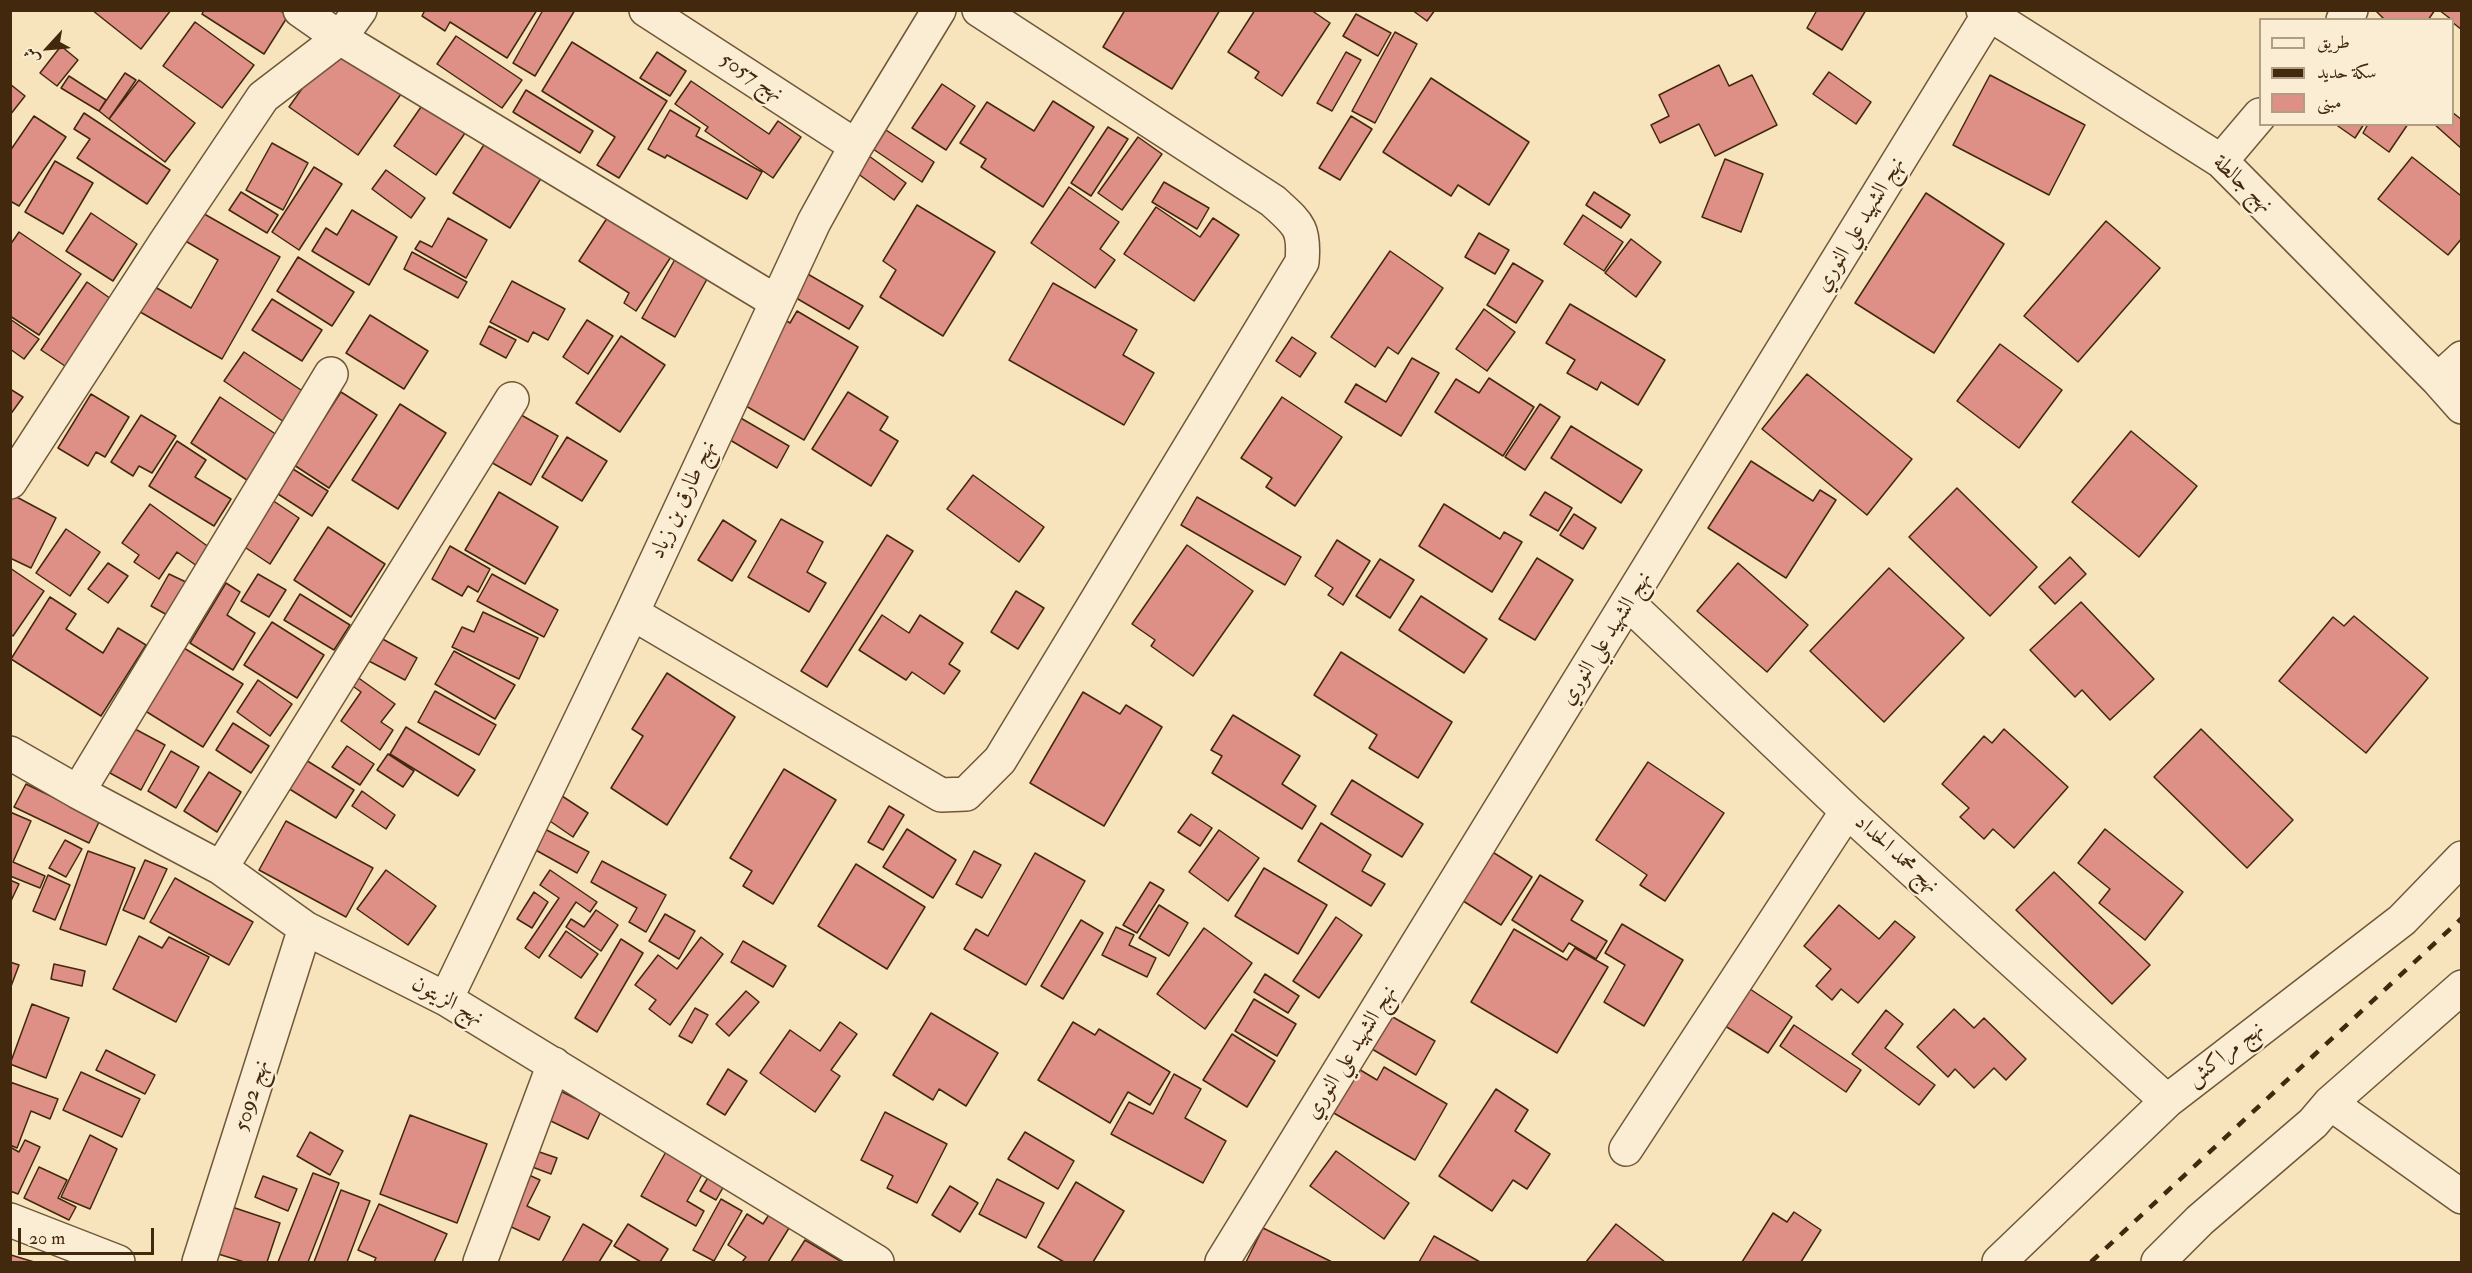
<!DOCTYPE html>
<meta charset="utf-8">
<style>
body{margin:0}
#map{position:relative;width:2472px;height:1273px;overflow:hidden;background:#f7e4bc;font-family:"IM FELL Double Pica",Amiri,serif}
canvas{display:block}
.frame{position:absolute;inset:0;border:12px solid #42280c;pointer-events:none}
.legend{position:absolute;left:2259px;top:18px;width:195px;height:108px;box-sizing:border-box;background:#faedd3;border:2px solid #b09e83;margin:0;padding:8px 10px;list-style:none;font-size:18px;color:#42280c}
.legend li{display:flex;align-items:center;gap:12px;height:30px}
.legend b{width:30px;border:2px solid #b09e83}
.north{position:absolute;left:18px;top:18px;width:60px;height:60px;-webkit-text-stroke:4px #faedd3;paint-order:stroke;rotate:244deg;font-size:16px;font-weight:700;line-height:24px;text-align:center;color:#42280c}
.north::after{content:'';display:block;margin:auto;width:21px;height:27px;background:#42280c;clip-path:polygon(50% 0,100% 100%,50% 72%,0 100%)}
.scale{position:absolute;left:18px;top:1228px;width:136px;height:27px;box-sizing:border-box;border:3px solid #42280c;border-top:0;padding-left:8px;font-size:18px;line-height:21px;white-space:nowrap;color:#42280c;-webkit-text-stroke:4px #faedd3;paint-order:stroke}
</style>
<div id="map">
<canvas width="2472" height="1273"></canvas>
<div class="frame"></div>
<ul class="legend">
<li><b style="height:8px;background:#faedd3"></b>طريق</li>
<li><b style="height:8px;background:#42280c"></b>سكة حديد</li>
<li><b style="height:16px;background:#de9086"></b>مبنى</li>
</ul>
<div class="north">ش</div>
<div class="scale">20 m</div>
</div>
<script>
const ctx = document.querySelector('canvas').getContext('2d');
ctx.lineJoin = 'round';
function fillPath(path, color) { ctx.fillStyle = color; ctx.fill(path, 'evenodd'); }
function strokePath(path, color, width, dash) { ctx.strokeStyle = color; ctx.lineWidth = width; ctx.lineCap = dash ? 'butt' : 'round'; ctx.setLineDash(dash || []); ctx.stroke(path); }
function label(font, color, halo, rows, align = 'center') {
  ctx.font = font + ' "IM FELL Double Pica",Amiri,serif'; ctx.lineWidth = 4.5; ctx.setLineDash([]); ctx.textBaseline = 'middle'; ctx.strokeStyle = halo; ctx.fillStyle = color; for (const [text, x, y, turn = 0] of rows) {
    ctx.save(); ctx.translate(x, y); ctx.rotate((+turn || 0) * Math.PI / 180); ctx.textAlign = isNaN(turn) ? turn : align; if (halo) ctx.strokeText(text, 0, 0); ctx.fillText(text, 0, 0); ctx.restore();
  }
}
const building = new Path2D(`
 M92 10H171L141 49Z
 M204 10H279L288 16 264 54 202 14Z
 M425 10H537L507 58 450 22 445 31 422 16Z
 M543 10H575L535 76 513 63Z
 M1125 10H1220L1172 89 1103 47Z
 M1255 10H1311L1330 23 1282 96 1255 78 1259 72 1228 52Z
 M1412 10H1435L1427 21Z
 M1817 10H1866L1842 50 1807 28Z
 M2375 10H2435L2428 20H2385Z
 M2439 10H2462V30L2452 22V20Z
 M1356 14 1391 33 1378 56 1343 36Z
 M195 22 254 65 222 108 163 66Z
 M1395 32 1417 44 1375 123 1352 111Z
 M456 36 522 80 502 108 437 64Z
 M337 39 406 87 358 155 289 107Z
 M572 42 667 101 619 178 597 165 615 137 542 91Z
 M61 46 78 60 57 86 40 73Z
 M657 52 686 71 670 96 640 78Z
 M1346 52 1361 60 1332 111 1317 103Z
 M1719 65 1729 86 1752 75 1777 125 1715 156 1699 124 1660 143 1651 125 1669 116 1659 95Z
 M1829 72 1871 102 1856 124 1813 94Z
 M125 73 136 80 109 119 99 111Z
 M1990 75 2085 125 2049 195 1953 145Z
 M69 76 106 100 99 111 61 88Z
 M1431 78 1529 142 1489 205 1458 185 1451 196 1383 152Z
 M139 80 195 123 165 162 109 119Z
 M439 81 481 110 436 175 394 146Z
 M691 81 769 134 778 121 801 137 773 178 705 131 708 127 675 104Z
 M10 84 25 96 10 115Z
 M942 84 975 106 946 150 912 128Z
 M526 90 593 131 580 153 513 112Z
 M1053 101 1094 127 1043 207 981 167 986 159 960 143 987 102 1034 131Z
 M670 110 700 128 696 136 762 172 747 199 667 155 665 158 648 149Z
 M2452 112 2462 120V149L2434 124H2452Z
 M84 113 170 170 147 204 77 158 90 139 74 129Z
 M34 116 66 137 19 206 10 201V151Z
 M1351 116 1372 129 1340 180 1319 168Z
 M2335 124H2364L2355 138Z
 M2368 124H2408L2389 152 2363 133Z
 M1108 127 1128 139 1091 196 1071 183Z
 M886 130 934 162 922 182 873 149Z
 M489 137 545 172 510 228 453 193Z
 M1138 137 1162 154 1122 210 1098 193Z
 M272 143 308 163 283 210 246 190Z
 M869 156 906 183 894 200 857 173Z
 M2412 157 2460 195 2462 193V238L2448 255 2378 199Z
 M1725 159 1763 174 1741 232 1702 217Z
 M55 161 93 183 63 234 25 212Z
 M314 167 342 184 299 250 272 232Z
 M386 170 425 198 411 218 372 189Z
 M1164 182 1209 208 1197 229 1152 202Z
 M1069 187 1119 222 1100 249 1115 260 1095 288 1031 243Z
 M241 192 278 215 267 233 229 210Z
 M1594 192 1630 215 1621 228 1586 205Z
 M1926 193 2004 244 1934 353 1855 303Z
 M917 205 995 252 943 336 880 297 896 270 883 261Z
 M1156 207 1200 237 1213 218 1239 235 1194 301 1124 254Z
 M613 209 676 249 636 311 624 303 629 293 579 261Z
 M352 210 397 237 369 285 312 251 326 228 337 235Z
 M199 211 280 257 222 359 135 309 150 284 191 308 218 260 182 239Z
 M91 213 137 244 113 281 66 251Z
 M1583 215 1623 242 1604 271 1564 244Z
 M448 218 487 240 466 278 415 249 420 241 432 247Z
 M2106 221 2160 268 2078 362 2024 316Z
 M19 232 81 274 39 335 10 316V245Z
 M1479 233 1509 250 1495 274 1465 257Z
 M1631 239 1661 262 1636 297 1605 273Z
 M1390 251 1443 288 1398 354 1388 347 1375 367 1331 337Z
 M412 252 467 282 458 298 404 269Z
 M678 254 711 272 675 337 642 318Z
 M298 257 354 292 332 326 277 291Z
 M1513 263 1543 281 1516 323 1487 305Z
 M799 269 863 306 849 329 786 292Z
 M512 281 565 309 548 340 533 332 528 342 490 322Z
 M87 282 114 301 68 368 41 350Z
 M1053 283 1137 330 1123 355 1154 373 1124 425 1009 360Z
 M272 299 322 330 302 361 252 330Z
 M1570 304 1665 360 1638 405 1601 382 1597 390 1567 373 1575 360 1546 343Z
 M1484 309 1515 332 1487 371 1456 349Z
 M797 311 858 347 804 440 734 399 782 318 790 323Z
 M370 315 428 351 404 389 346 353Z
 M10 319 39 339 24 359 10 349Z
 M587 320 613 336 588 374 563 357Z
 M489 326 516 340 506 358 480 344Z
 M621 336 665 365 620 432 576 403Z
 M1292 337 1316 353 1300 377 1276 361Z
 M2000 344 2062 390 2019 448 1957 401Z
 M244 352 304 392 284 422 224 381Z
 M1412 358 1439 373 1401 436 1345 402 1356 384 1386 402Z
 M1807 374 1912 459 1867 515 1762 429Z
 M1489 378 1534 407 1503 456 1435 412 1456 379 1479 393Z
 M10 389 23 397 10 415Z
 M341 392 377 415 329 488 294 465Z
 M848 392 888 417 880 430 898 441 871 486 812 449Z
 M91 394 129 417 105 457 96 452 88 466 58 448Z
 M220 397 280 437 250 482 191 443Z
 M1282 397 1342 437 1295 506 1266 487 1272 478 1241 458Z
 M400 404 446 433 398 509 352 480Z
 M1540 404 1560 417 1525 470 1505 457Z
 M516 412 558 436 531 485 489 461Z
 M732 413 789 446 777 468 720 434Z
 M141 415 176 436 152 473 139 466 133 476 111 462Z
 M1571 426 1642 470 1621 503 1551 458Z
 M2131 431 2197 486 2139 557 2072 502Z
 M567 437 607 461 582 501 542 477Z
 M177 441 206 460 195 477 231 499 214 526 149 486Z
 M1751 461 1813 501 1820 490 1836 500 1786 578 1708 528Z
 M293 469 328 491 312 516 278 494Z
 M973 475 1044 527 1019 562 947 509Z
 M1957 488 2037 567 1990 616 1909 537Z
 M499 492 558 527 525 584 465 550Z
 M1545 492 1572 508 1558 531 1530 515Z
 M11 494 56 518 31 568 10 558Z
 M1197 497 1301 557 1285 585 1181 525Z
 M272 500 299 518 270 564 243 546Z
 M150 504 210 548 197 566 177 552 159 579 134 562 139 555 122 543Z
 M1444 504 1500 539 1504 532 1522 542 1492 592 1419 546Z
 M1574 514 1596 528 1583 549 1560 535Z
 M781 519 823 542 807 572 826 583 809 612 748 577Z
 M723 520 756 541 732 581 698 560Z
 M328 527 385 564 351 617 294 580Z
 M66 529 100 552 70 596 36 573Z
 M887 535 913 551 827 687 801 671Z
 M1337 540 1370 561 1343 605 1328 595 1333 588 1315 576Z
 M1187 545 1253 591 1193 676 1151 646 1155 640 1132 624Z
 M450 546 490 569 478 592 468 586 462 596 432 579Z
 M2070 557 2086 574 2055 604 2039 587Z
 M1537 558 1573 580 1535 640 1499 619Z
 M1380 559 1414 580 1390 618 1356 596Z
 M108 563 128 576 108 603 88 589Z
 M1738 563 1808 625 1767 672 1697 611Z
 M10 568 44 591 13 636 10 634Z
 M1889 568 1964 638 1884 722 1810 651Z
 M169 574 188 583 169 616 151 606Z
 M258 574 286 590 269 617 241 601Z
 M492 574 558 610 544 637 477 601Z
 M226 583 240 592 227 615 255 633 233 670 190 643Z
 M1016 591 1044 608 1018 649 991 632Z
 M300 594 350 625 334 650 284 620Z
 M1421 596 1487 639 1464 673 1399 630Z
 M50 597 76 614 66 629 103 653 118 628 146 645 101 716 11 659Z
 M2081 602 2154 679 2110 720 2082 690 2075 697 2030 650Z
 M483 612 538 638 519 679 452 647 462 627 474 632Z
 M882 615 909 633 920 615 963 643 949 664 960 671 944 694 912 672 906 680 859 650Z
 M2354 616 2428 678 2366 753 2279 681 2333 617 2344 626Z
 M272 622 324 655 297 698 244 665Z
 M379 637 417 658 405 680 367 660Z
 M179 645 243 684 203 747 139 707Z
 M454 651 515 685 495 719 435 684Z
 M1341 652 1452 722 1418 778 1369 748 1377 735 1314 695Z
 M667 673 735 717 667 825 611 788 643 736 632 729Z
 M353 674 395 704 381 722 393 730 380 750 341 721 361 692 347 682Z
 M258 680 292 704 270 736 237 712Z
 M435 691 496 725 479 755 418 722Z
 M1083 692 1120 714 1126 705 1162 727 1104 826 1030 783Z
 M1233 715 1300 756 1282 784 1316 806 1302 829 1212 773 1222 756 1211 750Z
 M233 723 269 746 251 773 216 750Z
 M406 727 475 770 458 796 390 754Z
 M135 729 165 745 141 790 110 773Z
 M2004 729 2068 787 2014 848 1993 829 1984 839 1960 817 1969 808 1942 784 1984 736 1992 743Z
 M2201 729 2293 820 2247 868 2154 777Z
 M347 746 374 764 360 785 332 767Z
 M171 751 199 767 176 808 148 791Z
 M388 754 414 771 403 787 377 770Z
 M301 757 354 790 336 818 283 785Z
 M1648 762 1724 813 1665 901 1640 885 1647 875 1596 840Z
 M784 769 836 800 773 904 743 886 752 871 730 858Z
 M209 772 241 792 217 832 184 811Z
 M1352 780 1423 824 1402 857 1331 814Z
 M26 784 100 820 89 843 14 807Z
 M362 791 395 815 386 829 352 806Z
 M562 796 588 813 573 837 547 819Z
 M889 806 904 815 883 850 868 842Z
 M10 812 31 821 13 862 45 876 40 888 10 876Z
 M1191 814 1212 828 1200 846 1178 832Z
 M286 821 373 868 346 917 259 870Z
 M1321 823 1371 855 1362 871 1385 884 1371 906 1298 861Z
 M543 828 589 852 577 873 532 848Z
 M907 829 956 860 933 898 883 867Z
 M2105 829 2183 892 2145 940 2099 903 2110 889 2078 863Z
 M1219 830 1259 858 1228 901 1189 872Z
 M65 840 82 849 66 877 49 868Z
 M88 851 135 868 106 945 60 929Z
 M974 851 1001 865 982 898 956 884Z
 M1491 851 1532 877 1501 925 1460 899Z
 M1035 853 1085 881 1026 985 964 949 976 929 988 936Z
 M145 860 167 869 144 919 123 910Z
 M602 861 666 895 646 932 629 922 637 908 591 882Z
 M856 864 925 907 887 969 818 926Z
 M1264 868 1327 905 1298 954 1235 916Z
 M386 870 436 906 408 945 357 909Z
 M550 870 597 902 590 912 576 902 539 958 525 948 559 898 540 885Z
 M2054 872 2150 965 2112 1004 2016 910Z
 M48 875 70 885 55 920 33 911Z
 M1540 875 1583 901 1571 920 1607 941 1596 959 1569 943 1563 952 1512 920Z
 M175 878 253 922 229 965 150 922Z
 M10 880 19 884 10 903Z
 M1150 882 1164 890 1137 933 1123 925Z
 M534 892 548 902 532 928 517 919Z
 M1159 905 1188 923 1169 956 1139 938Z
 M1839 905 1879 939 1895 921 1915 937 1858 1003 1841 989 1832 1000 1816 986 1831 969 1804 946Z
 M596 910 618 925 601 951 566 927 571 919 584 927Z
 M665 914 695 931 679 959 649 941Z
 M1336 917 1362 935 1319 998 1293 981Z
 M1081 920 1103 933 1063 999 1041 986Z
 M1622 924 1683 960 1644 1026 1604 1002 1625 965 1605 953Z
 M1116 927 1134 935 1129 945 1156 958 1147 977 1102 955Z
 M1204 928 1252 963 1205 1029 1157 994Z
 M1514 929 1567 960 1575 948 1608 967 1557 1053 1471 1002Z
 M566 931 598 954 581 978 549 956Z
 M139 936 162 948 169 937 209 957 176 1022 113 989Z
 M701 937 723 954 670 1025 649 1009 656 1000 635 985 658 955 677 969Z
 M621 939 643 953 597 1032 575 1018Z
 M743 941 786 966 773 987 731 962Z
 M10 962 19 965 10 989Z
 M54 964 85 971 82 986 51 979Z
 M1265 974 1299 996 1288 1013 1254 992Z
 M1747 987 1792 1017 1768 1053 1722 1024Z
 M746 991 759 1002 729 1036 716 1024Z
 M1254 999 1296 1024 1277 1056 1235 1031Z
 M32 1004 69 1018 46 1078 10 1064Z
 M695 1008 708 1015 692 1043 679 1036Z
 M1954 1009 1974 1028 1984 1018 2026 1059 2006 1080 1994 1068 1974 1088 1955 1069 1948 1077 1917 1047Z
 M1886 1010 1903 1024 1885 1048 1935 1085 1919 1105 1852 1054Z
 M931 1013 998 1053 966 1106 939 1089 933 1100 893 1075Z
 M1391 1016 1435 1041 1416 1075 1372 1049Z
 M840 1022 857 1034 831 1070 840 1076 815 1112 760 1073 790 1030 820 1051Z
 M1073 1022 1095 1035 1099 1029 1170 1072 1150 1105 1128 1092 1110 1123 1038 1080Z
 M1794 1025 1861 1070 1846 1092 1780 1046Z
 M1232 1034 1275 1061 1247 1107 1203 1080Z
 M106 1050 155 1075 145 1094 96 1070Z
 M1384 1067 1447 1104 1415 1160 1332 1112 1357 1068 1377 1080Z
 M728 1069 747 1081 725 1115 707 1104Z
 M81 1072 140 1099 122 1137 63 1110Z
 M1174 1074 1201 1089 1185 1118 1226 1141 1203 1183 1111 1134 1129 1102 1153 1114Z
 M538 1080 601 1111 588 1139 524 1108Z
 M10 1082 58 1099 50 1119 31 1111 17 1148 10 1145Z
 M1496 1089 1528 1110 1515 1131 1550 1154 1527 1189 1513 1180 1492 1211 1439 1176Z
 M885 1112 947 1144 917 1203 887 1188 893 1176 861 1160Z
 M410 1115 487 1144 457 1223 380 1194Z
 M310 1132 343 1151 330 1175 297 1156Z
 M1025 1132 1074 1161 1058 1189 1008 1159Z
 M90 1135 117 1149 90 1209 61 1197Z
 M25 1140 40 1147 18 1194 10 1191V1147L19 1152Z
 M516 1144 557 1158 551 1174 511 1159Z
 M667 1150 704 1171 687 1201 704 1211 696 1226 641 1196Z
 M1336 1151 1409 1203 1384 1239 1310 1186Z
 M509 1166 540 1180 527 1206 550 1217 539 1240 486 1215Z
 M39 1167 67 1180 58 1198 76 1207 69 1220 24 1198Z
 M713 1169 729 1177 716 1200 700 1191Z
 M313 1173 339 1183 308 1262H278Z
 M263 1176 297 1189 288 1211 255 1197Z
 M997 1179 1044 1203 1026 1238 979 1214Z
 M1076 1182 1124 1211 1093 1262H1064L1038 1247Z
 M950 1186 978 1203 960 1232 932 1215Z
 M341 1190 370 1201 347 1262H314Z
 M721 1199 742 1211 714 1261 693 1250Z
 M379 1204 447 1234 434 1262H374L376 1258 358 1250Z
 M229 1206 280 1223 267 1262H244L215 1253Z
 M774 1207 794 1220 768 1262H742L746 1257 728 1245 747 1214 763 1224Z
 M1794 1212 1821 1230 1801 1262H1742L1773 1213 1787 1222Z
 M583 1224 612 1241 599 1262H562Z
 M628 1224 668 1249 660 1262H641L614 1246Z
 M1616 1224 1665 1262H1586Z
 M1263 1228 1332 1262H1246Z
 M1434 1236 1480 1262H1419Z
 M805 1240 842 1262H791Z
 M11 1255 34 1262H10Z`);
const minor = new Path2D(`
 M300 10 340 38 775 301
 M646 10 856 146
 M1983 10 2221 161 2438 380 2462 407
 M2343 20 2351 10
 M2221 161 2260 115
 M2438 380 2462 358
 M10 482 167 240 263 97 340 38 360 10
 M1629 604 1847 811 2167 1101
 M632 613 941 795 966 794 1000 760 1302 262C1305 227 1298 224 1273 201L979 10
 M10 753 78 792 221 868 305 928 446 999 877 1262
 M78 792 331 374
 M221 868 512 399
 M446 999 632 613 814 222 856 146 939 10
 M2330 1103 2462 1197
 M1626 1149 1847 811
 M10 1220 118 1262
 M199 1262 305 928
 M480 1262 554 1064
 M1222 1262 1989 14
 M1999 1262 2167 1101 2402 920 2462 858
 M2158 1262 2200 1220 2313 1123 2330 1103 2462 987`);
const rail = new Path2D(`
 M2091 1262 2462 918`);
const streetNames = [
 ["نهج 5057",751,78,33],
 ["نهج جالطة",2242,185,43],
 ["نهج الشهيد علي النوري",1861,225,-59],
 ["نهج طارق بن زياد",684,500,-65],
 ["نهج الشهيد علي النوري",1607,639,-58],
 ["نهج محمد الحداد",1896,855,42],
 ["نهج الزيتون",447,1002,29],
 ["نهج الشهيد علي النوري",1352,1053,-58],
 ["نهج مراكش",2226,1055,-38],
 ["نهج 5092",253,1096,-73]
];
fillPath(building, '#de9086');
strokePath(building, '#42280c', 1.5);
strokePath(minor, '#6f5738', 36);
strokePath(minor, '#faedd3', 33);
strokePath(rail, '#42280c', 4.5, [10, 10]);
label('22px', '#42280c', '#faedd3', streetNames);
</script>
